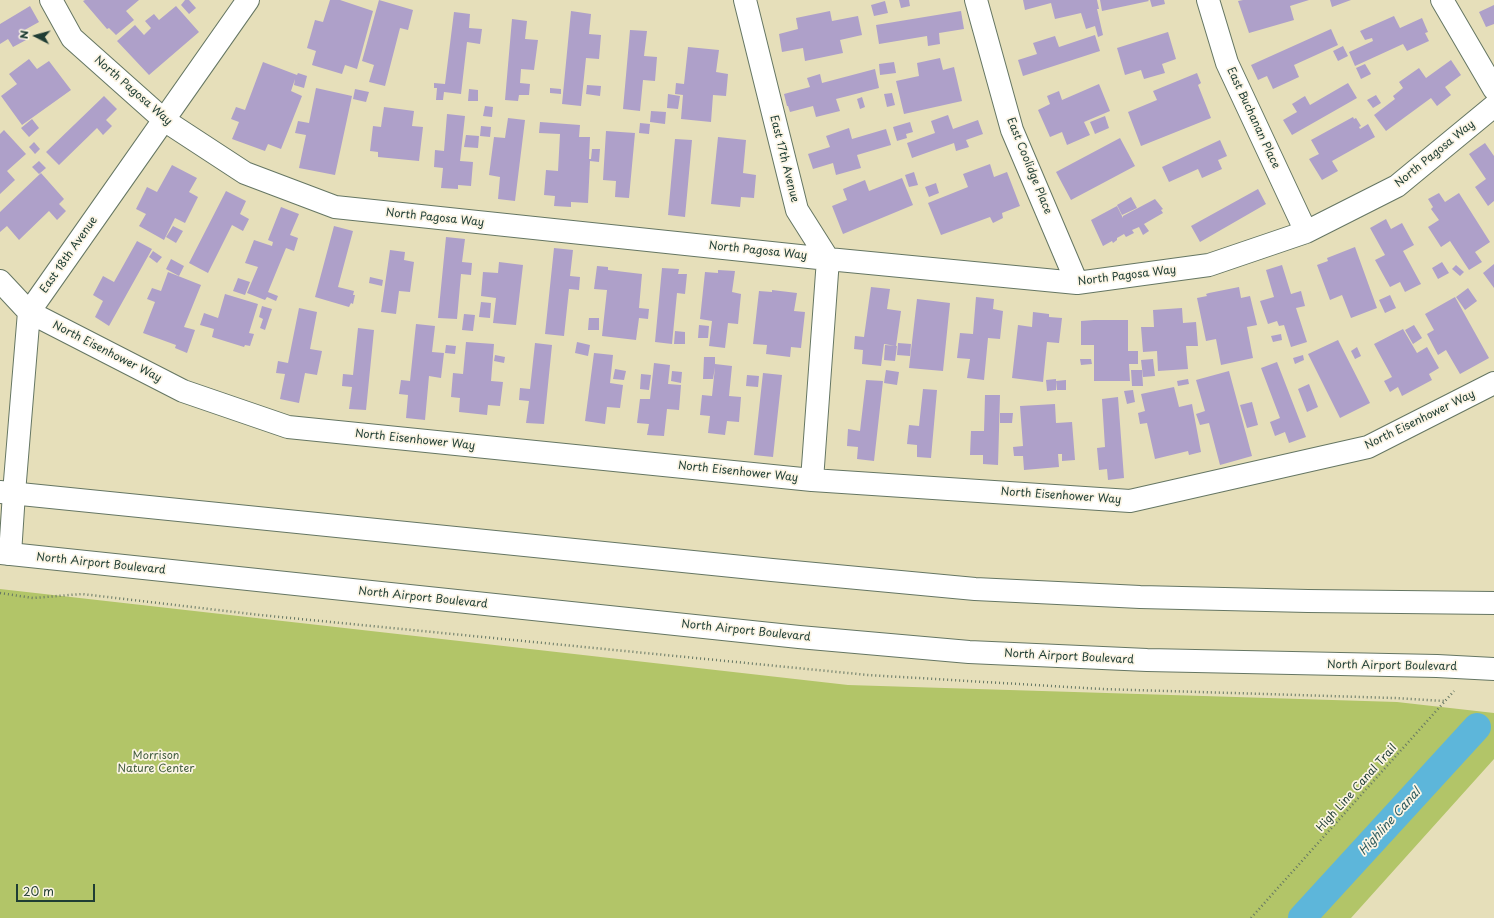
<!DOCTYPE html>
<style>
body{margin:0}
#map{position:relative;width:1494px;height:918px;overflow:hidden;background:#e6dfba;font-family:"Playpen Sans",sans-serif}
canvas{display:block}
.north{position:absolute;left:16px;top:16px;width:40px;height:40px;-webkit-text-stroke:3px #fcf5e5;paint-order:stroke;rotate:276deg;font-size:11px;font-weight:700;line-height:16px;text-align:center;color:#1f3d34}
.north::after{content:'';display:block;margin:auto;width:14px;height:18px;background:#1f3d34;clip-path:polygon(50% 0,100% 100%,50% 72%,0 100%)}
.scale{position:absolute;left:16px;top:884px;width:79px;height:18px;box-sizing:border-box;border:2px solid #1f3d34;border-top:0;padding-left:5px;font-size:12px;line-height:14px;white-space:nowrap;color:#1f3d34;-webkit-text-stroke:3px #fcf5e5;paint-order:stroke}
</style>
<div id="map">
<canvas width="1494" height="918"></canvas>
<div class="north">N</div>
<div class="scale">20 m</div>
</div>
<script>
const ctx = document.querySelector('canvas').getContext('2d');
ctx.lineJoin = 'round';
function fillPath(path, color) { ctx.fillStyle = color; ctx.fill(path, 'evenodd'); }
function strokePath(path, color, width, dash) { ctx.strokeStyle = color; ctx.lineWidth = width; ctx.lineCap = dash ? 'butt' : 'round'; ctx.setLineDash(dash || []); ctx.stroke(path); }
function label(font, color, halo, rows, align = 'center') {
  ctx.font = font + ' "Playpen Sans",sans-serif'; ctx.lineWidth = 3.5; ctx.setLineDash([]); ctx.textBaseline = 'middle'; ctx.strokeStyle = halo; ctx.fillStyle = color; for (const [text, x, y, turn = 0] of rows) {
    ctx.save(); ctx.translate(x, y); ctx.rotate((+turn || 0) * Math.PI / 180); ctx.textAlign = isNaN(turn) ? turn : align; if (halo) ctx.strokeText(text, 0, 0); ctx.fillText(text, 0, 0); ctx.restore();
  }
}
const green = new Path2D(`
 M0 589 848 685 1397 702 1494 713V759L1351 918H0Z`);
const canal = new Path2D(`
 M1302 918 1477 727`);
const building = new Path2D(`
 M85 0H139L126 11 134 20 116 35 109 28 107 29 83 1Z
 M185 0H189L196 8 189 14 181 5Z
 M330 0H340L373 11 357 69 345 65 342 74 312 65 316 51 307 48 315 20 323 22Z
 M379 0 413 10 408 30 400 28 385 86 369 82 374 65 362 61Z
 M899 0H909L910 6 901 8Z
 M1023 0H1078L1079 6 1078 0H1097L1099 9H1097L1103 35 1098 37 1095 26 1086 29 1081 13 1055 19 1051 3 1025 10Z
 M1100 0H1148L1149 1 1102 11Z
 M1150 0H1164L1165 4 1152 7Z
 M1243 0H1309L1290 6 1294 20 1249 33 1238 1Z
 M1330 0H1351L1332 7Z
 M885 1 888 13 874 16 871 5Z
 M1494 5V24L1486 27 1479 12Z
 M30 6 39 22 21 32 26 40 13 47 8 39 0 44V24Z
 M176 6 199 32 149 75 117 41 135 25 144 35 151 28 145 21 154 14 159 20Z
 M571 11 591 14 589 34 601 35 599 59 586 58 581 106 562 104Z
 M830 11 832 21 858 16 862 35 840 40 843 53 805 61 803 48 782 52 779 34 798 29 796 18Z
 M961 11 964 29 939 33 940 44 928 46 927 36 879 44 876 25Z
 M454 12 470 14 469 28 482 29 480 44 467 42 461 94 444 92 443 100H436L437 88H434V83L445 84Z
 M1394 16 1400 28 1422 18 1428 32 1425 33 1429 41 1407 51 1403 44 1355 66 1349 52 1373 41 1372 38 1365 40 1360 31Z
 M512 19 527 21 525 39 538 40 534 70 521 69 520 83 530 84 529 95H519L518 101 505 100Z
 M1331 29 1338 45 1294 65 1299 77 1273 89 1267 76 1258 80 1251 65Z
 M630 30 647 31 644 56 657 57 655 81 643 80 640 111 623 109Z
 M1168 32 1176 59 1162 64 1165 73 1144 79 1141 70 1125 75 1117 48Z
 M1095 35 1100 51 1023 76 1018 60 1037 54 1033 43 1055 36 1059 47Z
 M1343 46 1348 56 1338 61 1333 51Z
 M688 47 719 50 716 72 728 74 726 96 713 95 711 122 681 119 683 95 675 94 676 83 684 84Z
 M940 58 943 70 954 67 962 101 904 114 896 81 919 76 917 63Z
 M29 59 37 69 49 61 71 90 22 125 1 96 17 84 9 74Z
 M1451 60 1461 75 1445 87 1451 95 1437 106 1431 98 1386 131 1374 115 1395 99 1393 96 1403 88 1399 82 1419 68 1426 78Z
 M263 62 297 75 298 73 307 76 304 88 294 85 295 79 291 91 302 96 281 149 268 144 265 151 232 139 239 122 231 119 236 107 245 110Z
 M894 62 896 73 880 75 879 64Z
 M1365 64 1371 74 1361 79 1356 68Z
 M875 69 879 88 836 99 840 111 816 117 813 106 790 112 788 106H787L784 94 810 87 807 78 820 74 822 83Z
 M1197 73 1201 83 1198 85 1211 118 1141 146 1128 112 1157 100 1153 91Z
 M1348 83 1357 98 1292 135 1283 120 1297 112 1292 104 1305 96 1310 105Z
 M1099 84 1110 111 1084 122 1090 135 1067 145 1062 132 1050 137 1038 110 1050 104 1047 96 1059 91 1062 100Z
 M587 85 601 86 600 96 586 94Z
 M316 88 352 96 335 175 299 168 306 135 295 133 298 121 309 123Z
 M550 88 561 89V94L550 93Z
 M355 89 369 92 366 102 353 99Z
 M469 89 478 90V101H468Z
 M892 93 895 105 887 107 884 94Z
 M668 94 680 96 678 109 667 108Z
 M1376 95 1381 103 1373 108 1367 100Z
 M104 96 117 109 106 120 112 126 103 135 97 128 59 165 46 152Z
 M862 97 865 107 860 109 857 99Z
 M485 106 493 107 492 117 483 116Z
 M384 107 414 111 412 126 423 127 419 161 378 157V152L370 151 373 126 381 127Z
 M651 111 666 112 665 124 650 122Z
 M447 114 465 116 460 161 473 162 471 186 458 185V189L441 188 443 168 434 167 435 150 444 151Z
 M948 115 953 129 978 120 983 134 966 140 969 147 956 151 954 143 912 158 907 143 935 133 931 121Z
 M1105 116 1109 128 1095 134 1090 122Z
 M1353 117 1354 119 1356 118 1361 126 1359 127 1360 129 1368 124 1375 137 1332 161 1338 171 1322 180 1309 159 1319 154 1311 140Z
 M508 118 525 120 515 201 498 199 500 177 489 175 494 137 505 138Z
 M32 119 39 128 29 137 21 128Z
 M540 122 580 125 579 137H590L589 159H591L592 149H600L599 162 590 161 588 203 571 202V207L554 206 555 196 544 195 546 170 558 171 560 134 539 133Z
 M910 122 913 132 906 134 907 138 897 141 893 127Z
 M640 123 650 124 649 134 639 133Z
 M481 126 491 127 490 137 480 136Z
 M849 128 852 139 886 129 891 145 857 155 861 168 836 175 833 163 813 169 808 154 830 147 826 136Z
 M4 130 26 154 7 171 15 180 0 194V134Z
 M606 131 635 133 629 198 615 197 616 181 603 180Z
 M466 135 479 136 478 148 464 147Z
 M718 137 746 140 743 173 756 175 754 198 741 197 740 207 711 204Z
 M1120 138 1135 166 1071 200 1056 172Z
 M675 139 692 140 685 217 668 215Z
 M1220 140 1227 156 1218 160 1222 169 1202 178 1198 169 1169 182 1162 167Z
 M34 142 40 149 35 154 29 147Z
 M1485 143 1494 156V201L1488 206 1475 187 1486 179 1469 154Z
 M39 161 46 168 39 174 32 167Z
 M990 164 994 177 1007 172 1020 206 1002 213 1003 218 993 223 990 217 941 235 928 203 968 187 963 174Z
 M172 165 197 178 189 192 198 197 185 223 175 218 164 240 139 226 146 214 136 209 147 187 157 192Z
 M914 172 918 185 909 187 905 175Z
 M41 173 64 199 59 204 66 211 57 220 49 211 19 240 7 226 0 232V212Z
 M902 178 913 205 843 234 832 206 847 200 843 189 865 180 869 191Z
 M936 183 939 193 929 197 925 187Z
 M1258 189 1266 204 1200 242 1191 226Z
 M226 191 246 201 240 214 249 219 243 231 232 225 208 273 189 263Z
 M1439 193 1445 202 1459 193 1490 242 1475 252 1482 262 1469 270 1450 241 1441 247 1428 227 1439 220 1431 209 1433 207 1428 199Z
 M1131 197 1137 208 1122 215 1117 205Z
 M1155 199 1163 209 1161 210 1163 213 1144 224 1149 231 1143 235 1139 227 1132 230 1134 233 1126 237 1124 234 1117 238V240L1113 243 1112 241 1103 246 1091 220 1117 206 1123 218V216Z
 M281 207 299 214 290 235 298 238 294 251 286 248 268 292 278 296 276 301 267 297 265 300 247 293 258 267 245 263 254 240 272 246 273 242 268 240Z
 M1386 219 1391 229 1402 223 1414 245 1403 251 1421 284 1405 292 1400 282 1390 287 1375 260 1385 255 1370 228Z
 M173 226 183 231 176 243 166 237Z
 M334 226 353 231 338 287 354 291 353 295H355L353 304 351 303 349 307 315 297Z
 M446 237 465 239 462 262 472 263 471 275 461 274 457 319 438 318Z
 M137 241 152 249 109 326 95 317 103 301 93 295 103 276 114 282Z
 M1355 247 1377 308 1351 318 1342 295 1330 300 1317 265 1328 261 1327 258Z
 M554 248 573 250 570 276 580 277 579 290 569 289 564 336 545 334Z
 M390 250 405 252 404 260 414 262 410 292 399 291 396 314 381 312Z
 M153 251 162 257 157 263 149 257Z
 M171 259 184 266 179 276 166 269Z
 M499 262 523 265 516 325 493 323 496 298 481 296 483 272 498 273Z
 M1442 262 1449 273 1438 279 1432 268Z
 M1494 264V288L1483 273Z
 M1282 265 1291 294 1301 291 1305 306 1296 308 1307 342 1291 347 1284 325 1279 326 1277 321 1268 324 1260 301 1274 297 1266 270Z
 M1456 265 1464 272 1460 276 1452 269Z
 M597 266 608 267V270L642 274 639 308 649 309 648 319 639 318 636 340 602 336 607 290 594 289Z
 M662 268 679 269 678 274H687L685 294 677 293 672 344 655 342Z
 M718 270 735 271 732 292 741 294 738 324 728 323 725 348 709 346 712 321 700 319 705 272 718 273Z
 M168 272 201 285 184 327 195 330 187 353 175 348 176 345 143 333 155 302 147 299 152 288 161 291Z
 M370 277 383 280 382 286 369 283Z
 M238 278 250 282 245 295 233 291Z
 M871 287 890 289 887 309 901 311 896 346 884 344 881 366 862 364 863 350 854 349 855 336 864 337Z
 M1239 287 1241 298 1250 296 1257 325 1247 327 1253 358 1221 365 1216 339 1206 341 1197 298 1207 296 1206 294 1209 293Z
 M1468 288 1477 301 1465 310 1456 297Z
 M772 290 797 293 794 311 805 312 801 348 791 347 790 357 766 354 767 345 753 344 759 291 772 292Z
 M225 294 258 304 249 333 254 334 250 346 245 345 244 347 212 337 214 329 200 325 204 313 218 318Z
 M1390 295 1396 308 1385 313 1379 300Z
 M976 297 994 299 993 309 1003 311 1000 339 988 338 984 380 967 378 970 359 957 358 960 333 973 334Z
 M1455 297 1489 358 1460 374 1446 350 1438 355 1427 334 1434 330 1425 314Z
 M917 299 950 303 943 371 909 368Z
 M481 302 491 303 490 318 479 317Z
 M262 306 272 309 265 330 260 328 263 319 259 317Z
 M299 308 317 312 310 349 322 351 317 375 305 373 299 403 280 399 285 374 276 373 278 361 288 363Z
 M1182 308 1183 323 1196 322 1198 346H1186L1188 369 1158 371 1157 351 1143 352 1141 327H1154L1153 310Z
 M1033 312 1049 314V317L1062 318 1059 343 1047 342 1043 382 1012 378 1018 325 1032 327Z
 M464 314 475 315 473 331 462 330Z
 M589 318H599V330H588Z
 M1094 320H1128V351H1138V364H1129L1130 381H1094V345H1081V321Z
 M416 324 435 326 432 352 444 353 441 378 429 376 425 420 406 418 408 395 399 394 401 380 410 381Z
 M699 325 709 326 708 338H698Z
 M1414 325 1422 338 1413 344 1405 330Z
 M358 328 374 330 366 410 349 409 352 387 342 386 343 374 353 375Z
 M1403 329 1417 353 1427 347 1439 368 1429 374 1432 380 1402 396 1398 387 1390 392 1384 381 1392 377 1374 344Z
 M675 331 685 332V344H674Z
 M1281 334 1282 340 1273 342 1271 336Z
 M1338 340 1370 403 1340 418 1308 354Z
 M466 342 494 344 491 381 503 382 500 406 488 405 487 415 459 412 460 398 451 397 453 373 463 374Z
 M577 342 590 345 588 356 575 353Z
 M535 343 552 345 544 424 526 423 529 401 519 400 520 388 530 389Z
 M898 343 911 344 910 356 897 355Z
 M446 345 456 346 455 354 445 353Z
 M885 345 897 346 895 361 884 360Z
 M1357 347 1361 356 1355 359 1351 351Z
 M594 353 613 355 610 383 623 385 620 408 607 407 605 424 585 421Z
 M495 355 505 357 504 363 494 361Z
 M1303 355 1304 360 1295 364 1293 358Z
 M704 357H715V364L732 366 729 396 741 397 739 422 727 421 725 435 708 433 710 416 700 415 702 395 712 396 715 367 713 379H703Z
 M1080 359H1091L1092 364 1081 365Z
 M1153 359 1155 376 1143 377 1141 360Z
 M1277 362 1306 437 1289 443 1285 432 1275 436 1270 422 1280 418 1261 368Z
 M654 363 670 365 668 384 681 385 679 410 667 409 664 436 647 435 649 424 637 423 640 399H650Z
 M615 369 626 371 624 380 613 379Z
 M886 370 899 372 897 385 884 383Z
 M1131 370H1142L1143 386H1132Z
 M672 371 682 372 681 383 671 381Z
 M1229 371 1252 456 1220 465 1209 423 1200 425 1196 414 1205 411 1196 380Z
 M763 373 782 375 773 457 754 455Z
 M641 374 651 375 649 390 640 389Z
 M747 375 759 376 758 387 746 386Z
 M1056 379V390L1047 391 1046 380Z
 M1188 379 1189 384 1178 386 1177 381Z
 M866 380 883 381 874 461 857 459 858 447 847 446 848 429 860 431Z
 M1066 380V390H1057L1056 381Z
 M1309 384 1318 407 1307 412 1298 389Z
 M1174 387 1179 407 1192 404 1201 452 1189 455 1188 451 1155 459 1147 423 1140 424 1138 413 1145 411 1141 394Z
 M923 389 937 390 931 458 917 457V445L907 444 909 425 919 426Z
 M1133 390 1135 402 1127 404 1124 391Z
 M985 395H1000L998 465 983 464V455H970L971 431H984Z
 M1118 397 1124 478 1108 480 1107 469 1099 470 1097 448 1105 447 1102 399Z
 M1252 402 1258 425 1247 428 1240 405Z
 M1055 404 1056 423 1072 422 1075 460 1062 461V454H1058L1059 467 1024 470 1023 456H1014L1013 447 1023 446 1020 406Z
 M1000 413H1013L1012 423H1000Z`);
const path = new Path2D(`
 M0 593 33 598 82 594 260 615 868 675 1102 689 1394 698 1445 701
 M1251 918 1454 691`);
const minor = new Path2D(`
 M51 0 72 38 164 120 245 173 335 207 828 259 1077 283 1209 265 1306 232 1397 186 1494 106
 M745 0 797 210 828 259 812 480
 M976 0 1012 130 1077 283
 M1208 0 1227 63 1306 232
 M1442 0 1494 89
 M0 281 29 312 183 391 288 427 812 480 1130 501 1368 447 1494 383
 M10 554 14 493 29 312 248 0`);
const primary = new Path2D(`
 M0 492 772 570 975 589 1140 597 1308 601 1494 603
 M0 553 799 637 969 652 1147 660 1437 666 1494 669`);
const streetNames = [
 ["North Pagosa Way",133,91,41],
 ["East Buchanan Place",1253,118,65],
 ["North Pagosa Way",1435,154,-39],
 ["East 17th Avenue",784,159,76],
 ["East Coolidge Place",1029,166,68],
 ["North Pagosa Way",435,218,6],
 ["North Pagosa Way",758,251,6],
 ["East 18th Avenue",69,255,-55],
 ["North Pagosa Way",1127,276,-7],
 ["North Eisenhower Way",107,352,27],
 ["North Eisenhower Way",1420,420,-26],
 ["North Eisenhower Way",415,440,6],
 ["North Eisenhower Way",738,472,6],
 ["North Eisenhower Way",1061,496,4],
 ["North Airport Boulevard",101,564,6],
 ["North Airport Boulevard",423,598,6],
 ["North Airport Boulevard",746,631,6],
 ["North Airport Boulevard",1069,657,3],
 ["North Airport Boulevard",1392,666,1],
 ["High Line Canal Trail",1357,788,-48]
];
const parkNames = [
 ["Morrison",156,756],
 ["Nature Center",156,769]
];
const waterNames = [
 ["Highline Canal",1390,822,-48]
];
fillPath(green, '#b2c568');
strokePath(canal, '#5db6da', 28);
fillPath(building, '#aea0c9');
strokePath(minor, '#657663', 24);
strokePath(primary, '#657663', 24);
strokePath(path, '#657663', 2.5, [1, 3]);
strokePath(minor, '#fff', 22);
strokePath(primary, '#fff', 22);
label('11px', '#1f3d34', '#fcf5e5', streetNames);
label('11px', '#445f41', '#fcf5e5', parkNames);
label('italic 12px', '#2e5b5e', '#fcf5e5', waterNames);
</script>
